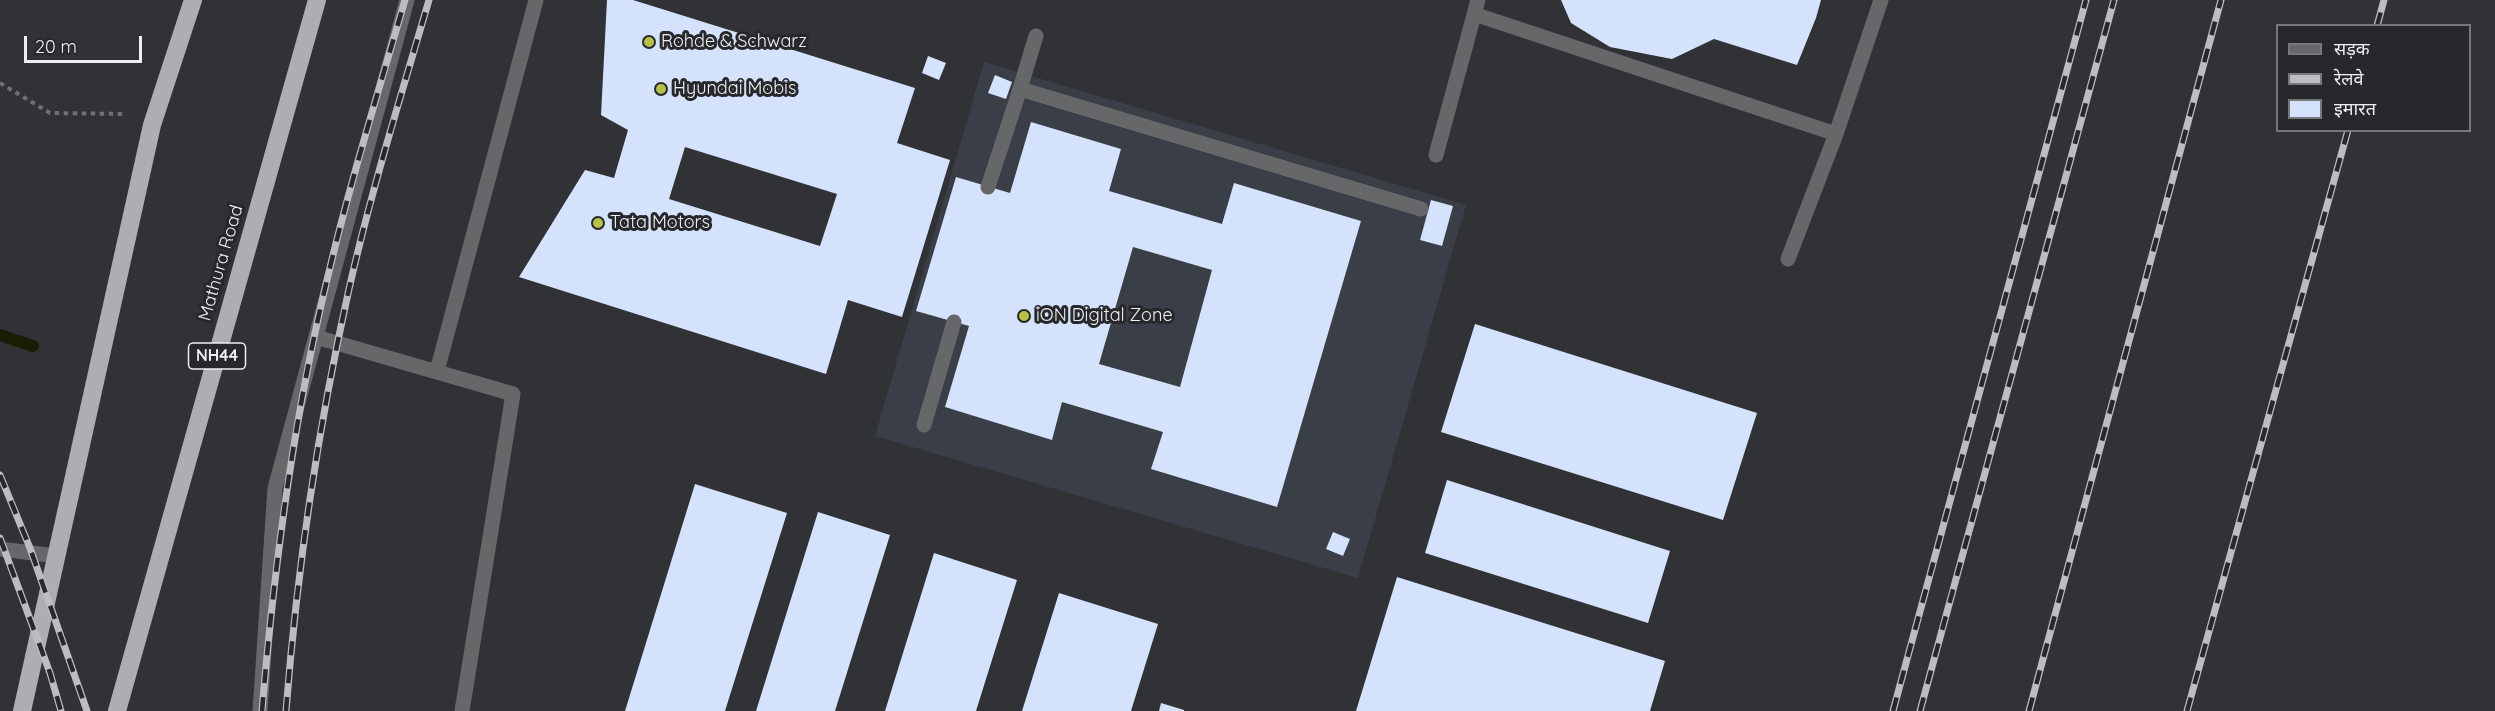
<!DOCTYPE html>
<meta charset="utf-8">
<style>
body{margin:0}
#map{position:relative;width:2495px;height:711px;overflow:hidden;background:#313235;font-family:Quicksand,"Noto Sans Devanagari",sans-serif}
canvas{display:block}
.legend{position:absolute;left:2276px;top:24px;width:195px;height:108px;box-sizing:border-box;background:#27282b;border:2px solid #77787a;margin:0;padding:8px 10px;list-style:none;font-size:18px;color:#eeeff1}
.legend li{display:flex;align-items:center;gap:12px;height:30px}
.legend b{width:30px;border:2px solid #77787a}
.scale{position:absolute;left:24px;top:36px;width:118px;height:27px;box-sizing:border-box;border:3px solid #eeeff1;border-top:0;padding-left:8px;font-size:18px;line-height:21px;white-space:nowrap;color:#eeeff1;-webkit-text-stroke:4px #27282b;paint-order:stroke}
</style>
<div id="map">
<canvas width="2495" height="711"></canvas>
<ul class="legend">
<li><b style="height:8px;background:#666768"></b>सड़क</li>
<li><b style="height:8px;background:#bcbdc0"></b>रेलवे</li>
<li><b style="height:16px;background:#d4e2fc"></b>इमारत</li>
</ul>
<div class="scale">20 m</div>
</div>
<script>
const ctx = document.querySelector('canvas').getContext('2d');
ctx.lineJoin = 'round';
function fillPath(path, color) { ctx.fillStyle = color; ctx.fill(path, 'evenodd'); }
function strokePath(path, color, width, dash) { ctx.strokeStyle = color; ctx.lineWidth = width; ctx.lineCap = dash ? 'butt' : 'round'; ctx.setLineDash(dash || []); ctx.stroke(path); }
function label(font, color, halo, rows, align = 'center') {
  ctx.font = font + ' Quicksand,sans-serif'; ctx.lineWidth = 6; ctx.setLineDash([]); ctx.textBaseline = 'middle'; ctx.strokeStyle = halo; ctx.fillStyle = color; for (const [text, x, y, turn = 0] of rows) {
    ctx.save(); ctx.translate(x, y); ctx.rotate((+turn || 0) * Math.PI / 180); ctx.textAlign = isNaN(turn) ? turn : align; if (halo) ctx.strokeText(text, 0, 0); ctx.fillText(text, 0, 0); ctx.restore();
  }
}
const built = new Path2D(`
 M984 62 1466 205 1358 578 875 436Z`);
const stream = new Path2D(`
 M0 335 33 346`);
const building = new Path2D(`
 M607 0H633L915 88 897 143 950 160 902 317 848 300 826 374 519 277 585 170 614 178 628 130 601 115ZM685 147 837 194 820 246 669 199Z
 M1561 0H1821L1816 18 1797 65 1714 39 1672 59 1610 47 1571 23Z
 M928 56 946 63 939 80 922 73Z
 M995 75 1012 82 1006 99 988 93Z
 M1031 122 1121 149 1109 191 1222 224 1234 183 1361 221 1277 507 1151 469 1163 432 1062 402 1052 440 945 407 969 326 916 311 956 177 1010 193ZM1133 247 1212 270 1180 387 1099 364Z
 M1431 200 1453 206 1442 246 1420 240Z
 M1475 324 1757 413 1723 520 1441 432Z
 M1447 480 1670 551 1648 623 1425 553Z
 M695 484 787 513 725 711H625Z
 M818 512 890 535 835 711H756Z
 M1333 532 1350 539 1343 556 1326 549Z
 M934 553 1017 580 976 711H885Z
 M1397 577 1665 661 1650 711H1356Z
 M1059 593 1158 624 1131 711H1022Z
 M1161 703 1184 710V711H1159Z`);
const path = new Path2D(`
 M0 83 50 113 126 114`);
const minor = new Path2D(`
 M1474 14 1836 134
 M1036 36 1020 89 1421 209
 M1436 155 1478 0
 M988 187 1020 89
 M1788 259 1836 134 1881 0
 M316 337 513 394 462 711
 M437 371 536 0
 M924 425 954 322
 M0 549 56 556
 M260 711 275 488 407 0`);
const highway = new Path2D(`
 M22 711 152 125 193 0
 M117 711 317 0`);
const rail = new Path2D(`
 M2377 26 2384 0
 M0 475 30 548 87 711
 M0 538 50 673 61 711
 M262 711C274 567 293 421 327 280 349 186 378 93 405 0
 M286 711C297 569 318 428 349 289 371 191 401 96 429 0
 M1893 711 2086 0
 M1920 711 2114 0
 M2029 711 2221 0
 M2187 711 2348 130`);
const markers = [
 [649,42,6,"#b7c147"],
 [661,89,6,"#b7c147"],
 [598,223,6,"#b7c147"],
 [1024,316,6,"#b7c147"]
];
const shields = [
 [217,356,57]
];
const shieldNames = [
 ["NH44",217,356]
];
const poiNames = [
 ["Rohde & Schwarz",661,42],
 ["Hyundai Mobis",673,89],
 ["Tata Motors",610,223],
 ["iON Digital Zone",1036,316]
];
const streetNames = [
 ["Mathura Road",221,263,-74]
];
fillPath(built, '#3a3e46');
strokePath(stream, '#1a1c06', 12);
fillPath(building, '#d4e2fc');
strokePath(path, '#6f7072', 4, [4.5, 4.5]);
strokePath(minor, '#666768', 15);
strokePath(highway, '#acaeb2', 18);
strokePath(rail, '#bcbdc0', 7);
strokePath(rail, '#27282b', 4.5, [14]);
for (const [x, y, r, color] of markers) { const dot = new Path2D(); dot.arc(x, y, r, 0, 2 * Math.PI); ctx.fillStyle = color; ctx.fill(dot); strokePath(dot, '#27282b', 2); }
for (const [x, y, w] of shields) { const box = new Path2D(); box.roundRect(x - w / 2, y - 13, w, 26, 4.5); ctx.fillStyle = '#27282b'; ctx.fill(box); strokePath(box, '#eeeff1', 1.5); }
label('bold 16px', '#eeeff1', null, shieldNames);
label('18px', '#eeeff1', '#27282b', poiNames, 'left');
label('18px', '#eeeff1', '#27282b', streetNames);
</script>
